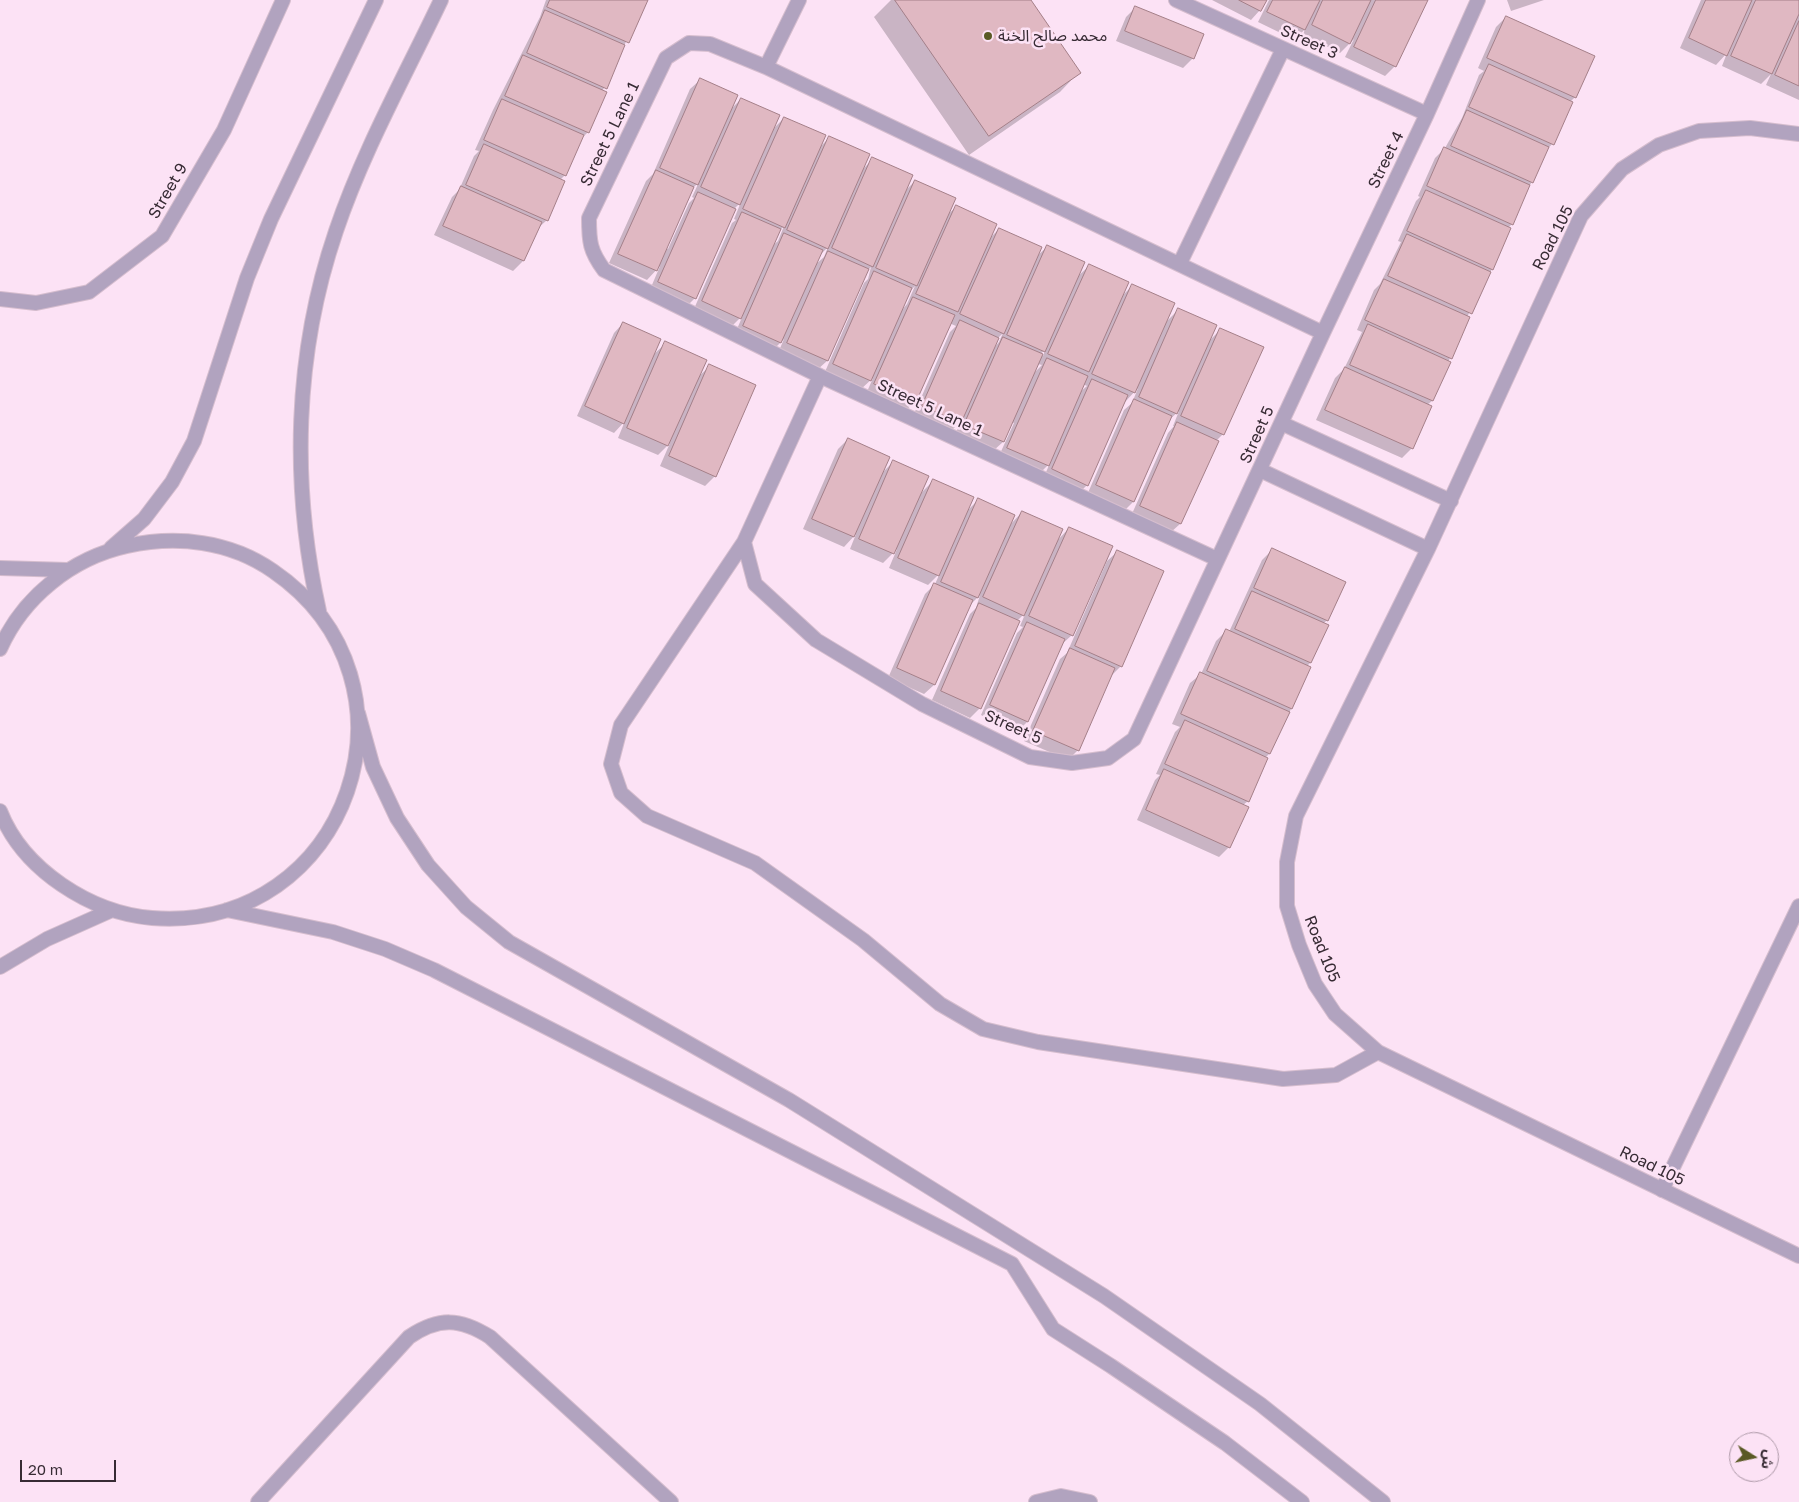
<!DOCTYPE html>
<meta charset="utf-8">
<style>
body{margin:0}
#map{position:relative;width:1799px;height:1502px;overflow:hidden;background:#fce2f5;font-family:"Golos Text","Noto Sans Arabic",sans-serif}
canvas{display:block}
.north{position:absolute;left:1729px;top:1432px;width:50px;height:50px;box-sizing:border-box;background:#fce2f5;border:1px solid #ad99a8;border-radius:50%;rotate:100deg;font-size:14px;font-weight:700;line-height:20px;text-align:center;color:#372b34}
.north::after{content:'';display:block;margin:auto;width:18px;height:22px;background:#5a5925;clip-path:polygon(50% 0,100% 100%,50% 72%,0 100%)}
.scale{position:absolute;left:20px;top:1460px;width:96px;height:22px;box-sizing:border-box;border:2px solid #372b34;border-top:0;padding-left:6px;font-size:15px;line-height:18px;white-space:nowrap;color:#372b34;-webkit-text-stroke:4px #fce2f5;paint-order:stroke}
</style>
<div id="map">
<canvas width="1799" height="1502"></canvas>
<div class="north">ش</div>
<div class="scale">20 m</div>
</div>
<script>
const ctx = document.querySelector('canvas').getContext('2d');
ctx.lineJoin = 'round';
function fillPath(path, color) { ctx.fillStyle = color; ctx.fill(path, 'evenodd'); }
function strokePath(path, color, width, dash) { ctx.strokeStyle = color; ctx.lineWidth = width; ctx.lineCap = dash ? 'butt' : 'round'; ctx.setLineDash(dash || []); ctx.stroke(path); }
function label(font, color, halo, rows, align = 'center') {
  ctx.font = font + ' "Golos Text","Noto Sans Arabic",sans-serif'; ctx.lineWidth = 5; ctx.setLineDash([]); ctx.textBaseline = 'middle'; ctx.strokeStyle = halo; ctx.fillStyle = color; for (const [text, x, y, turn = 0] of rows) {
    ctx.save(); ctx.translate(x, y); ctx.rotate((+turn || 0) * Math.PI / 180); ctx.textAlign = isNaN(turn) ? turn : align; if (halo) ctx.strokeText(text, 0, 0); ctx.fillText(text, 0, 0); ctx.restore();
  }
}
const shadow = new Path2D(`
 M546 0H646L602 92 588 132 581 139 565 175 560 180 547 220 536 230 523 261 513 271 434 235 452 197 459 190 474 156 479 151 475 150 493 110 540 17Z
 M891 0H1029L1079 72 1060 92 969 155 874 17Z
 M1212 0H1265L1260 10 1251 20Z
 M1269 0H1426L1395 66 1385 76 1345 57 1354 39 1340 53 1303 35 1305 29 1295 40 1258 22Z
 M1507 0H1544L1511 11Z
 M1701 0H1799V100L1766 85 1771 74 1761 84 1722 66 1727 53 1716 65 1680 48Z
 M1135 8 1193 58 1183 68 1116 41 1126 17Z
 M1506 17 1575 97 1570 102 1552 144 1546 151 1512 224 1508 228 1492 269 1467 317 1432 401 1427 405 1412 448 1402 458 1316 420 1335 378 1344 369 1362 332 1357 330 1374 290 1380 284 1401 242 1398 241 1416 201 1420 197 1418 196 1435 158 1445 148 1462 118 1479 75 1484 71 1478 68 1496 27Z
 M700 80 730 110 741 99 772 130 784 118 819 148 830 137 863 169 873 159 905 191 915 181 946 216 956 207 989 239 999 229 1037 256 1047 247 1076 278 1089 266 1121 297 1133 285 1165 323 1179 309 1208 342 1220 330 1223 434 1217 440 1180 524 1170 533 1131 516 1168 433 1174 426H1173L1179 411 1169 420 1133 502 1124 511 1087 495 1124 410 1132 403 1138 388 1125 402 1087 485 1077 495 1043 479 1050 463 1038 475 998 458 1014 423 1011 422 1003 442 993 451 955 435 961 421 950 432 913 416 950 332 956 326 949 323 915 402 905 411 866 394 873 378 860 390 824 374 864 283 868 279 871 267 866 272 827 361 817 370 778 353 784 339 771 352 734 336 743 315 730 328 693 311 732 223 736 220 734 219 741 202 734 209 695 298 685 308 649 292 660 266 647 280 609 263 646 181 653 174 690 89ZM699 182 692 197 694 198 689 203 668 249 666 248 692 189ZM784 226 778 241 771 247 778 233ZM828 247 824 257 814 266 818 257ZM915 286 907 304 902 310 910 291ZM1003 333 999 342 993 349 997 339ZM1046 348 1043 356 1040 355ZM1038 364 1042 365 1033 374ZM1083 384 1087 386 1079 393Z
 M623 323 653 355 666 343 698 377 710 366 715 476 705 486 660 466 670 443 658 455 618 438 625 421 614 433 577 416 614 333Z
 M848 439 882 473 894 461 919 495 933 481 966 512 978 500 1010 525 1022 512 1056 542 1069 528 1072 635 1061 645 1027 722 1017 732 981 715 1017 633 1023 627 1020 626 1026 612 1017 621 980 708 970 718 932 700 970 614 976 608 980 595 970 605 934 685 924 694 888 678 925 594 935 584 940 573 928 585 889 568 897 549 883 563 850 549 856 534 844 547 803 529 838 449Z
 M1272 550 1327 620 1323 624 1310 663 1306 667 1309 668 1291 709 1269 754 1265 758 1248 801 1243 805 1229 847 1219 857 1137 820 1155 780 1160 775 1156 774 1175 732 1180 727 1172 724 1190 683 1201 674 1216 641 1226 631 1229 632 1262 560Z
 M1117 552 1121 666 1111 676 1078 750 1068 760 1024 741 1060 659 1067 653 1107 561Z`);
const building = new Path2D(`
 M550 0H648L629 43 547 7Z
 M895 0H1031L1081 73 989 136Z
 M1239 0H1267L1261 11Z
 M1273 0H1320L1305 30 1267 12Z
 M1323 0H1371L1350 44 1312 25Z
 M1376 0H1428L1396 67 1354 47Z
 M1706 0H1752L1727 56 1689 38Z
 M1756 0H1799V14L1772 74 1731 56Z
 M1135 6 1204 34 1194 59 1125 31Z
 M545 10 625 45 607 89 527 53Z
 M1506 16 1595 56 1576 98 1487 58Z
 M1799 21V86L1775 75Z
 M523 55 607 92 589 133 505 96Z
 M1489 64 1573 102 1554 145 1469 107Z
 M700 78 738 95 698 185 660 168Z
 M741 98 780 115 740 205 701 187Z
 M502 99 584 135 566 176 484 140Z
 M1467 110 1549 147 1533 183 1451 146Z
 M784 117 826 135 785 228 743 209Z
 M829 136 870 154 828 249 787 230Z
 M484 144 565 181 548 221 466 185Z
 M1444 147 1530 185 1513 225 1427 186Z
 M872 157 913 175 873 267 832 248Z
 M656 170 694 187 657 271 618 254Z
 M915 180 956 198 917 286 876 268Z
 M461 186 542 222 524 261 443 226Z
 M1426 190 1511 228 1493 270 1407 231Z
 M698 192 736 209 696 299 658 282Z
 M956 205 997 224 958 312 916 294Z
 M742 212 781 229 741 319 702 301Z
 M999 228 1042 247 1004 334 960 314Z
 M784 233 823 250 781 343 743 326Z
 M1407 234 1491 272 1472 314 1388 276Z
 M1047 245 1085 262 1045 352 1007 335Z
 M828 251 869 269 828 361 787 343Z
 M1089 264 1129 282 1089 372 1048 354Z
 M874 271 912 288 871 381 833 364Z
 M1384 279 1470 317 1452 359 1365 320Z
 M1132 284 1175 303 1135 393 1092 374Z
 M913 297 955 315 916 402 874 384Z
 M1178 308 1217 325 1177 414 1139 397Z
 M960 320 999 338 961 423 922 406Z
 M623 322 661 339 624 424 585 406Z
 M1368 324 1451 362 1433 401 1350 365Z
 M1220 328 1264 347 1224 435 1181 416Z
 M1003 337 1043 354 1004 442 964 425Z
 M665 341 707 360 668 446 627 428Z
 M1047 358 1088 376 1049 466 1007 448Z
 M709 364 756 385 716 477 669 456Z
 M1345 367 1432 406 1413 449 1325 410Z
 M1092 379 1128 395 1088 486 1052 469Z
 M1134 399 1172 416 1134 502 1096 485Z
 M1177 422 1219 441 1181 524 1140 506Z
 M848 438 890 457 854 537 812 519Z
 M893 460 929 476 894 554 859 539Z
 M933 479 974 497 939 576 898 558Z
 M978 498 1015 515 978 598 941 582Z
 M1022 511 1063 529 1024 616 983 597Z
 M1069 527 1113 546 1073 636 1029 616Z
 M1272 548 1346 582 1328 621 1254 588Z
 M1117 550 1164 571 1122 667 1075 646Z
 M934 583 973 600 935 685 897 668Z
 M1252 591 1329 625 1311 663 1235 629Z
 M979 603 1020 621 981 709 941 691Z
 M1027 622 1065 639 1028 722 990 705Z
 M1226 629 1311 667 1292 709 1207 671Z
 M1070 648 1115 668 1079 751 1033 731Z
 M1200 672 1290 712 1270 754 1181 714Z
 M1185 720 1268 758 1249 802 1165 764Z
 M1164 769 1249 807 1230 848 1146 810Z`);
const service = new Path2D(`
 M1662 1190 1799 906`);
const minor = new Path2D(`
 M1176 0 1427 114
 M766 67 799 0
 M1799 134 1750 128 1699 131 1659 145 1622 169 1581 216 1428 549 1296 816 1287 862V906L1299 945 1315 984 1335 1014 1378 1052 1799 1256
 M1180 263 1283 49
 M0 299 36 303 89 292 162 236 224 130 283 0
 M820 376 744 542 755 584 816 640 922 704 1030 757 1072 763 1108 758 1134 739 1323 333 1427 114 1478 0
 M1281 423 1451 501
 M1260 470 1428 549
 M744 542 621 725 611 764 621 793 647 816 755 863 863 940 940 1004 983 1029 1038 1042 1283 1079 1336 1075 1378 1052
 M1217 559 820 376 604 270C590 251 589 242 589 218L666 58 689 43 710 44 766 67 1323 333
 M258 1502 409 1337C439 1317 460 1318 490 1337L671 1502
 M1036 1502 1061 1496 1090 1502`);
const tertiary = new Path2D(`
 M111 548 144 519 172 482 194 441 247 278 271 219 376 0
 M0 568 68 570
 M319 611C291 485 294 354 336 231 363 151 405 76 441 0
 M0 649C23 597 72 558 127 546 177 535 230 541 273 571 435 682 349 933 152 918 91 913 23 870 0 811
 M358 713 373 767 397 818 428 865 466 907 509 942 789 1100 1104 1296 1260 1404 1383 1502
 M227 910 333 932 385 949 434 970 1012 1264 1053 1329 1111 1366 1225 1443 1302 1502
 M0 967 47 939 112 910`);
const markers = [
 [988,36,5,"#5a5925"]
];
const poiNames = [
 ["محمد صالح الخنة",998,36]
];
const streetNames = [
 ["Street 3",1309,42,24],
 ["Street 5 Lane 1",610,134,-64],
 ["Street 4",1386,160,-64],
 ["Street 9",168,191,-60],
 ["Road 105",1553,238,-63],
 ["Street 5 Lane 1",930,408,25],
 ["Street 5",1257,435,-66],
 ["Street 5",1013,727,24],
 ["Road 105",1322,949,68],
 ["Road 105",1652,1166,26]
];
fillPath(shadow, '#0003');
fillPath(building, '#e0b8c2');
strokePath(building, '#a47f88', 1);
strokePath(service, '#d5bdce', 16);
strokePath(minor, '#d5bdce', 16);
strokePath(tertiary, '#d5bdce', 16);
strokePath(service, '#b1a3bf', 14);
strokePath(minor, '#b1a3bf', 14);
strokePath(tertiary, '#b1a3bf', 14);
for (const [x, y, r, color] of markers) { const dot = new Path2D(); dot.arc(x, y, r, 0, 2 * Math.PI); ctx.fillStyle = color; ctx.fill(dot); strokePath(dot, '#fce2f5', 2); }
label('16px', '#372b34', '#fce2f5', poiNames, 'left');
label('16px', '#372b34', '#fce2f5', streetNames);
</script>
